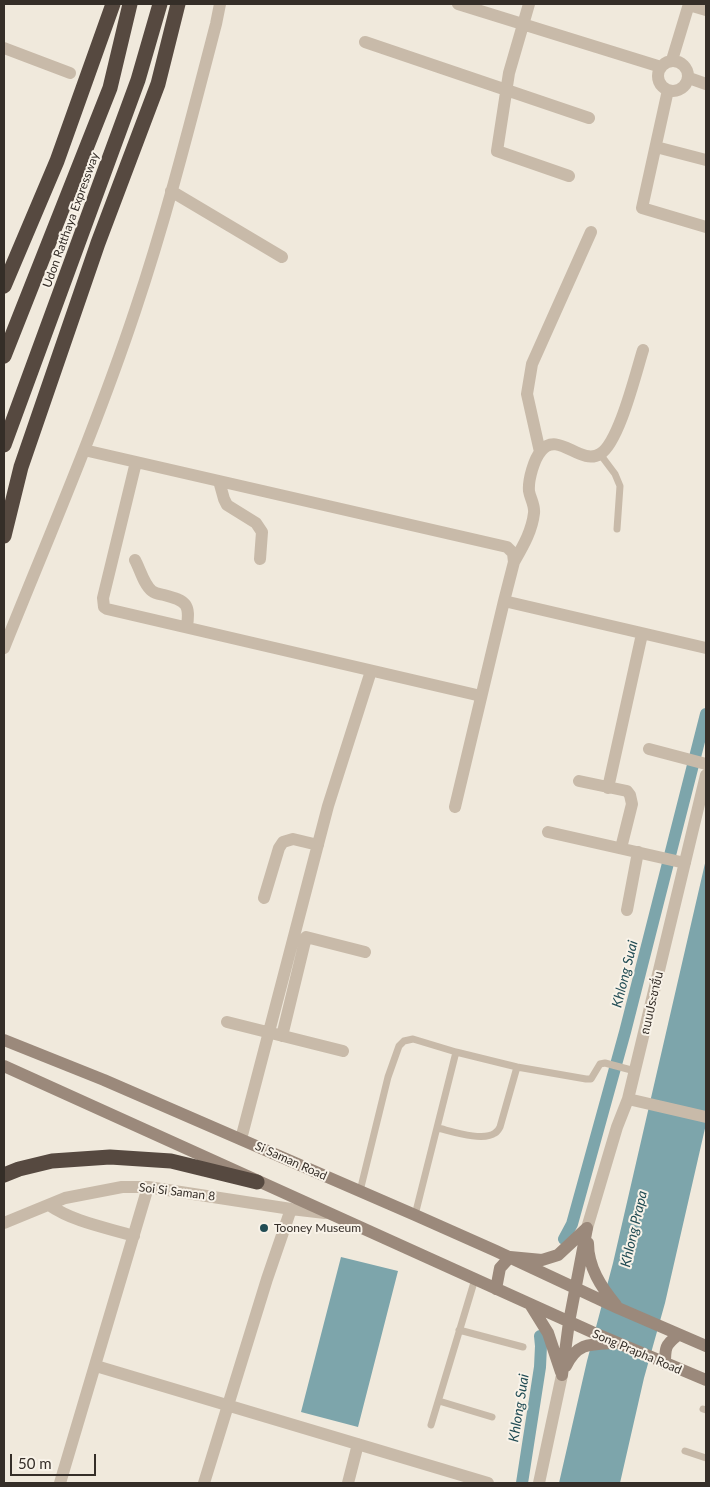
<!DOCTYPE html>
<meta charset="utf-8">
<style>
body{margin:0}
#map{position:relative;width:710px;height:1487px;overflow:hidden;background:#f0e9dc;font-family:Lato,sans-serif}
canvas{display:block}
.frame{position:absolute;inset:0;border:5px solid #352e28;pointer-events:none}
.scale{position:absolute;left:10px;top:1454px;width:86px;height:22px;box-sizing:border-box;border:2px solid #352e28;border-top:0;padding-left:6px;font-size:15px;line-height:18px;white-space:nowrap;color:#352e28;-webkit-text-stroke:4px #f8f2e8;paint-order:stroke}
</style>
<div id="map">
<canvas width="710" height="1487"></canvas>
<div class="frame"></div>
<div class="scale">50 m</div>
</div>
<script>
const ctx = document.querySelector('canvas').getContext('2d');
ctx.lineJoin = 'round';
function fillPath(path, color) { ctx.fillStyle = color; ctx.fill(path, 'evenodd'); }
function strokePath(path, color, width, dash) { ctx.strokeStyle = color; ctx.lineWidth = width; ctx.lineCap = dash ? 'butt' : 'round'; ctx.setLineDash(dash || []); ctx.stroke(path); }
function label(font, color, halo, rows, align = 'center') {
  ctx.font = font + ' Lato,"Noto Sans Thai",sans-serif'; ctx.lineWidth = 4; ctx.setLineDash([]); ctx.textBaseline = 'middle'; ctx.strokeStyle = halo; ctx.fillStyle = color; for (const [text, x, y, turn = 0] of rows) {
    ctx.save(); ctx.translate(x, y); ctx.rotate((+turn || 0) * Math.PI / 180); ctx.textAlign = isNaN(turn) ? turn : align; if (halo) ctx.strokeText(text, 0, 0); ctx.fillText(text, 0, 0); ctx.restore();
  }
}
const water = new Path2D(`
 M706 859V1124L665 1303 644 1378 620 1483H559L587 1361 613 1263Z
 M341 1257 398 1271 358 1427 301 1412Z`);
const canal = new Path2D(`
 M564 1239 572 1224 625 1032 706 714
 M522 1483 540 1367 541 1346 540 1336`);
const service = new Path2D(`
 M600 454 615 474 620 486 617 529
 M438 1128C451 1131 483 1142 495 1133 497 1132 499 1129 500 1127L517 1067
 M360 1191 388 1077 399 1046 404 1041 413 1039 456 1052 517 1067 586 1079H591L600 1064 605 1063 635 1071
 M415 1215 456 1052
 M459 1330 523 1347
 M439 1401 492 1417
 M703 1409 706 1410
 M431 1425 475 1279
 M685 1451 706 1458`);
const minor = new Path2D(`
 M458 4 661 67
 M529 4 509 73 497 151 569 176
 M689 5 706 10
 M365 42 589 118
 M4 48 70 73
 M672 60 689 4
 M658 76a15 15 0 1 1 30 0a15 15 0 1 1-30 0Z
 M689 78 706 84
 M668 90 642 208 706 227
 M656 147 706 160
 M171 191 282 257
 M84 450 507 547 513 553 514 562 504 601 455 807
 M540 452 527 394 532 364 591 232
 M136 462 103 598 104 607 107 609 481 696
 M219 481 224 499 227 505 256 523 262 532 260 559
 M135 560C140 569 144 585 152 591 156 594 160 594 164 595 187 601 190 604 187 627
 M514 562C523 546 532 531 534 513 535 505 530 498 529 491 528 480 534 459 541 451 558 430 580 466 600 454 619 443 636 372 643 350
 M504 601 706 648
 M4 648C49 536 97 425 135 311 167 216 191 120 216 24L220 4
 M649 749 706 764
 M579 781 627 791 630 795 632 804 621 848
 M608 788 642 634
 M548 832 685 863
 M264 898 279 848 283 842 293 839 318 845
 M627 910 638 852
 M227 1022 343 1051
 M282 1036 306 937 365 952
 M628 1099 706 1117
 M241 1139 328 806 371 671
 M49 1205C74 1222 104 1227 134 1236
 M4 1223 65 1198 122 1187H148L291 1209 325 1213
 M587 1228 617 1127 628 1099 706 775
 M96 1366C226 1406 357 1444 488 1483
 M60 1483 148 1187
 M204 1483 267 1279 291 1209
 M348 1483 358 1444`);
const tertiary = new Path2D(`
 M539 1483 562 1375`);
const secondary = new Path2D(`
 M4 1040 104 1080 415 1215 496 1251 618 1308 706 1346
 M4 1066 592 1332 706 1380
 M588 1243C588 1267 601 1287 616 1305
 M496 1289 500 1268 510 1257 542 1260 558 1255 587 1228
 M530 1304 548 1333 561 1372
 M665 1364C665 1348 665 1345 678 1335
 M566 1366C577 1343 590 1344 613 1343
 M562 1375 569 1322 587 1228`);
const motorway = new Path2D(`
 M4 286 57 161 113 4
 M4 356 110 88 130 4
 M4 445 138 80 160 4
 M4 536 21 467 98 243 158 84 178 4
 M4 1175 19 1169 52 1161 110 1157 171 1161 257 1182`);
const markers = [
 [264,1228,5,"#214c54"]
];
const streetNames = [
 ["Udon Ratthaya Expressway",71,220,-70],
 ["ถนนประชาชื่น",652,1003,-77],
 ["Si Saman Road",291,1161,24],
 ["Soi Si Saman 8",177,1192,7],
 ["Song Prapha Road",637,1352,23]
];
const poiNames = [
 ["Tooney Museum",274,1228]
];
const waterNames = [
 ["Khlong Suai",625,974,-76],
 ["Khlong Prapa",634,1229,-77],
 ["Khlong Suai",519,1408,-81]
];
fillPath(water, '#7da5ab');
strokePath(canal, '#7da5ab', 12);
strokePath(service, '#c8baa9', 7);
strokePath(minor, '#c8baa9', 12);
strokePath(tertiary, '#c8baa9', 12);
strokePath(secondary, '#9b897b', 12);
strokePath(motorway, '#564940', 15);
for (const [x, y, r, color] of markers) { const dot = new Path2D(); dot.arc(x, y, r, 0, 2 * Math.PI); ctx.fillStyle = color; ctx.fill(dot); strokePath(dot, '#f8f2e8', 2); }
label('12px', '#352e28', '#f8f2e8', streetNames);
label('12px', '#352e28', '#f8f2e8', poiNames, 'left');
label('italic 14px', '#214c54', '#f8f2e8', waterNames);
</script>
